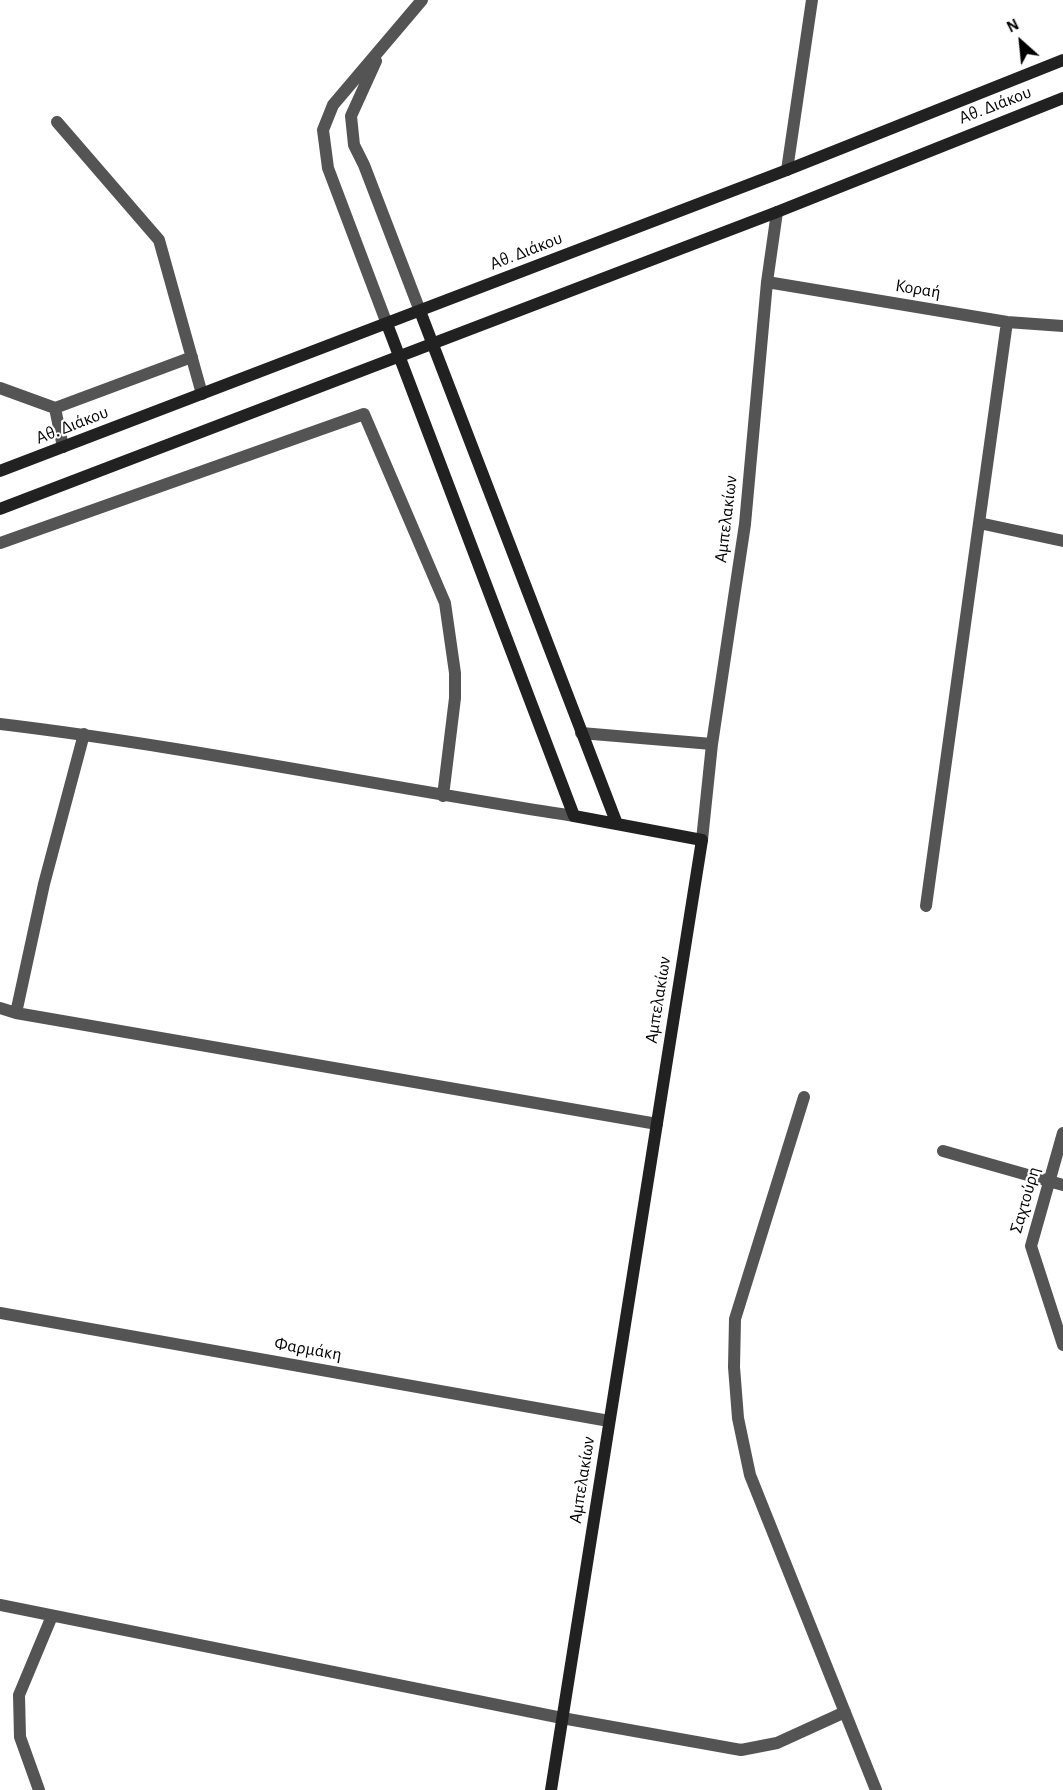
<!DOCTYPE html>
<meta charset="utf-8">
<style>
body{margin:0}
#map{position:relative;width:1063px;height:1790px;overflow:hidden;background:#fff;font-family:"Alegreya Sans",sans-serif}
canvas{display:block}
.north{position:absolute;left:991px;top:12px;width:60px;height:60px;-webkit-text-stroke:4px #fff;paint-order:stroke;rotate:333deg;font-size:16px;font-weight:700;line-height:24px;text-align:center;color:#000}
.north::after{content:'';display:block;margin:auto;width:21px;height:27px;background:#000;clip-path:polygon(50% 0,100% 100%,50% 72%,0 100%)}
</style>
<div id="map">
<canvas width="1063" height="1790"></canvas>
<div class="north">N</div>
</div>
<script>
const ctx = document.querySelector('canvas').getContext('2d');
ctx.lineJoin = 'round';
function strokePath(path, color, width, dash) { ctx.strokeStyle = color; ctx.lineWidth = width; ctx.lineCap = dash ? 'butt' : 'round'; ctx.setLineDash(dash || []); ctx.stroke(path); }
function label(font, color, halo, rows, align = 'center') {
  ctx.font = font + ' "Alegreya Sans",sans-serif'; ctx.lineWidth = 4.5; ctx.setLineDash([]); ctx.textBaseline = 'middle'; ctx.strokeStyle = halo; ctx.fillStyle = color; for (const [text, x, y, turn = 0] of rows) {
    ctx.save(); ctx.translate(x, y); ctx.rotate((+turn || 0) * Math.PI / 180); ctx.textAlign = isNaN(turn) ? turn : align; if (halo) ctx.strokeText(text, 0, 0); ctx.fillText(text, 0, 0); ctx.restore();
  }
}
const street = new Path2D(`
 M376 61 351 116 354 145 364 165 420 311
 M57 122 159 240 202 394
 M787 170 812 0
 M767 282 1007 322 1063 326
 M1007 322 979 523 1063 541
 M387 324 328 168 323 130 333 105 422 0
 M0 388 55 408 63 447
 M55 408 192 357
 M0 543 364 414 445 603 455 673V698L443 796
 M0 724C192 747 382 787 574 816
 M581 733 712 744
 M702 840 712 744 745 524 767 282 777 212
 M926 906 979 523
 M0 1008 16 1013 657 1124
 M16 1013 44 884 84 734
 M804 1097 735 1319 734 1367 738 1418 750 1475 876 1790
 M1063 1133 1031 1246 1063 1345
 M943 1151 1063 1185
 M0 1313 609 1421
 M0 1605 562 1718 741 1750 777 1743 845 1712
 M39 1790 20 1737 19 1695 52 1616`);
const secondary = new Path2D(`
 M420 311 617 824
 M387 324 574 816 702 840 551 1790
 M0 471 787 170 1063 60
 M0 509 777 212 1063 98`);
const streetNames = [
 ["Αθ. Διάκου",995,105,-21],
 ["Αθ. Διάκου",526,251,-21],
 ["Κοραή",918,289,9],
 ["Αθ. Διάκου",72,425,-21],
 ["Αμπελακίων",726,519,-83],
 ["Αμπελακίων",658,1000,-81],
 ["Σαχτούρη",1025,1200,-74],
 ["Φαρμάκη",308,1349,10],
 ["Αμπελακίων",582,1480,-81]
];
strokePath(street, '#545454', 12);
strokePath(secondary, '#212121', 12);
label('18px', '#000', '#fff', streetNames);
</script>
